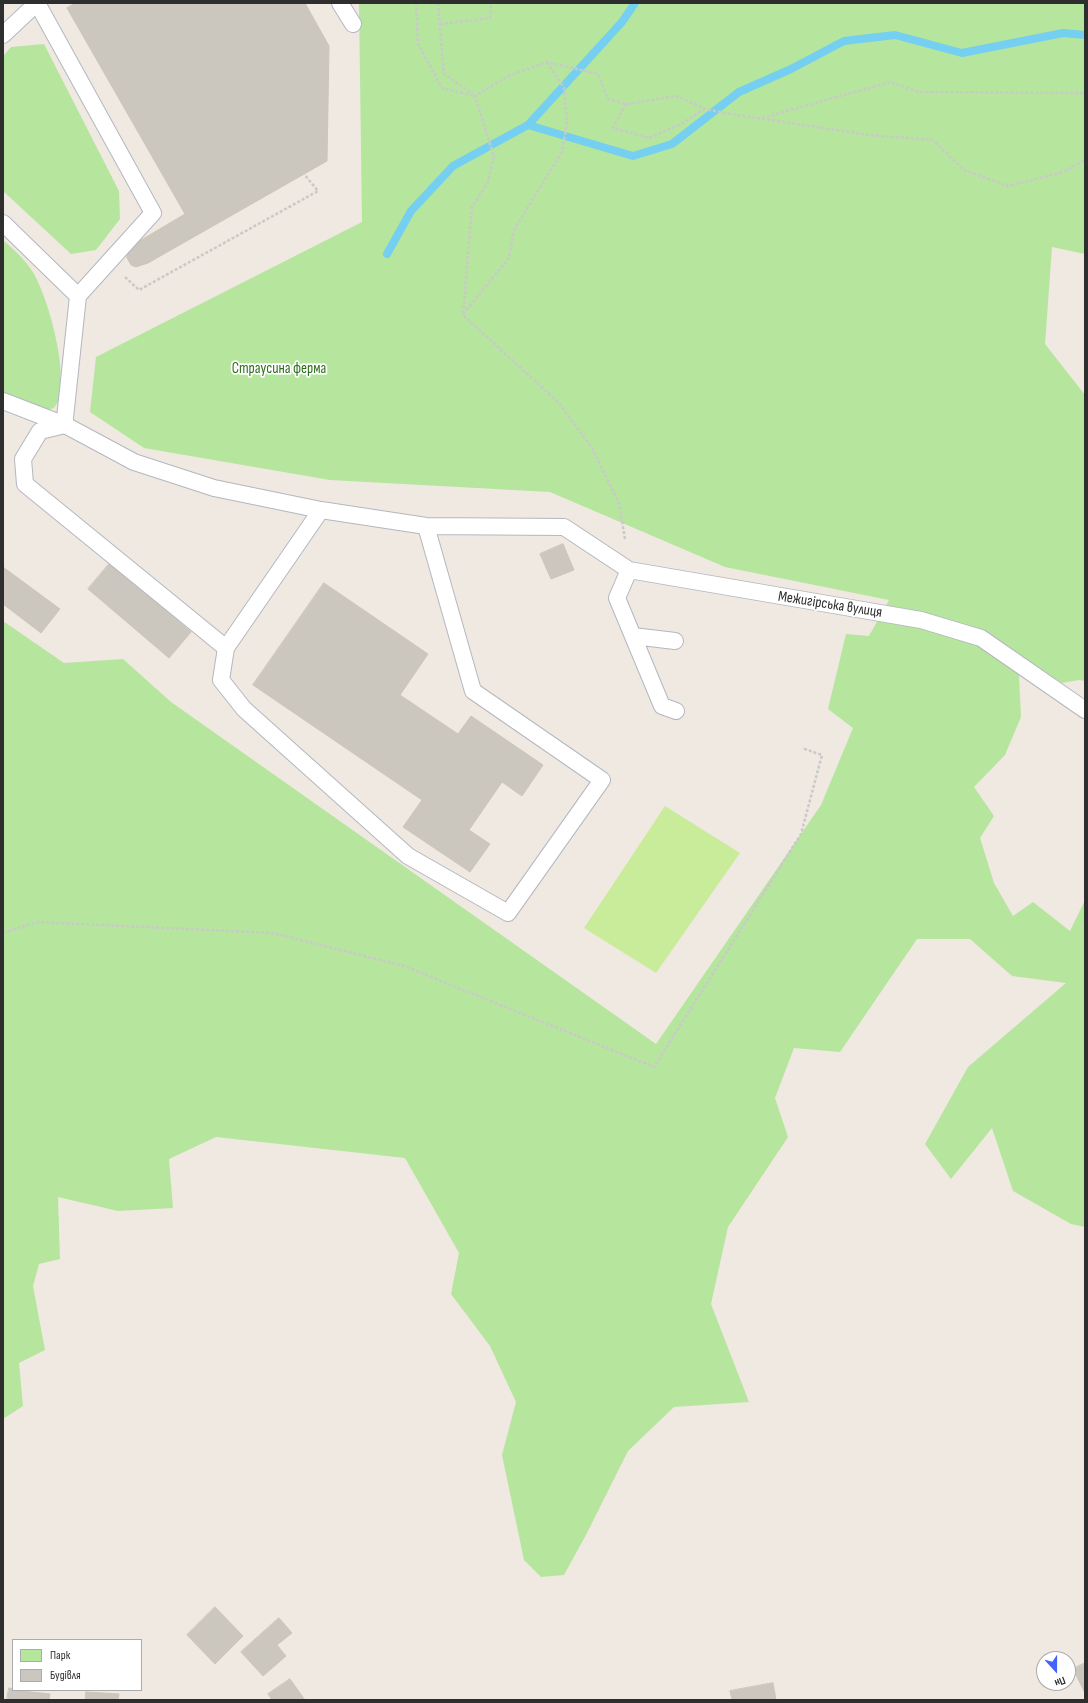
<!DOCTYPE html>
<meta charset="utf-8">
<style>
body{margin:0}
#map{position:relative;width:1088px;height:1703px;overflow:hidden;background:#efe9e1;font-family:"Sofia Sans Condensed",sans-serif}
canvas{display:block}
.frame{position:absolute;inset:0;border:4px solid #2e2e2e;pointer-events:none}
.legend{position:absolute;left:12px;top:1639px;width:130px;height:52px;box-sizing:border-box;background:#fff;border:1px solid #ababab;margin:0;padding:5px 7px;list-style:none;font-size:12px;color:#2e2e2e}
.legend li{display:flex;align-items:center;gap:8px;height:20px}
.legend b{width:20px;border:1px solid #ababab}
.north{position:absolute;left:1036px;top:1651px;width:40px;height:40px;box-sizing:border-box;background:#fff;border:1px solid #ababab;border-radius:50%;rotate:159deg;font-size:11px;font-weight:700;line-height:16px;text-align:center;color:#2e2e2e}
.north::after{content:'';display:block;margin:auto;width:14px;height:18px;background:#4264fb;clip-path:polygon(50% 0,100% 100%,50% 72%,0 100%)}
</style>
<div id="map">
<canvas width="1088" height="1703"></canvas>
<div class="frame"></div>
<ul class="legend">
<li><b style="height:11px;background:#b6e59e"></b>Парк</li>
<li><b style="height:11px;background:#cbc7bf"></b>Будівля</li>
</ul>
<div class="north">Пн</div>
</div>
<script>
const ctx = document.querySelector('canvas').getContext('2d');
ctx.lineJoin = 'round';
function fillPath(path, color) { ctx.fillStyle = color; ctx.fill(path, 'evenodd'); }
function strokePath(path, color, width, dash) { ctx.strokeStyle = color; ctx.lineWidth = width; ctx.lineCap = dash ? 'butt' : 'round'; ctx.setLineDash(dash || []); ctx.stroke(path); }
function label(font, color, halo, rows, align = 'center') {
  ctx.font = font + ' "Sofia Sans Condensed",sans-serif'; ctx.lineWidth = 3.5; ctx.setLineDash([]); ctx.textBaseline = 'middle'; ctx.strokeStyle = halo; ctx.fillStyle = color; for (const [text, x, y, turn = 0] of rows) {
    ctx.save(); ctx.translate(x, y); ctx.rotate((+turn || 0) * Math.PI / 180); ctx.textAlign = isNaN(turn) ? turn : align; if (halo) ctx.strokeText(text, 0, 0); ctx.fillText(text, 0, 0); ctx.restore();
  }
}
const green = new Path2D(`
 M359 3H1085V254L1052 247 1045 344 1085 395V681L1079 680 1062 683 1018 656 1021 717 1005 755 974 787 994 816 980 838 994 883 1013 916 1033 902 1070 931 1085 900V1227L1071 1224 1013 1191 992 1128 951 1179 925 1144 968 1067 1066 983 1012 976 970 939H917L840 1052 794 1048 775 1098 788 1137 728 1227 711 1304 749 1402 674 1407 628 1451 587 1533 564 1575 541 1577 524 1560 502 1455 516 1402 490 1346 451 1294 459 1253 405 1158 216 1137 169 1159 173 1208 118 1211 58 1197 60 1259 39 1264 33 1286 45 1350 19 1363 23 1406 3 1419V621L64 663 123 659 171 702 656 1044 821 805 853 728 828 709 846 634 869 636 889 600 725 567 550 492 330 480 144 448 90 412 96 357 362 222Z
 M44 44 119 191 120 219 96 250 71 254 3 191V56L11 47Z
 M3 240C14 250 26 260 34 274 49 301 67 367 59 398 59 401 56 405 54 408L37 413 3 400Z`);
const pitch = new Path2D(`
 M665 806 740 853 656 973 584 928Z`);
const stream = new Path2D(`
 M528 125 633 156 672 144 739 92 791 69 844 41 895 35 962 53 1063 33 1085 35
 M387 254 411 211 453 166 528 125 622 22 635 3`);
const building = new Path2D(`
 M76 3H305L329 46 327 161 148 263 136 267 131 265 127 258V251L131 246 185 214 67 8Z
 M563 544 574 570 551 579 540 554Z
 M110 563 191 632 169 658 88 589Z
 M3 567 60 609 41 633 3 604Z
 M324 583 428 654 400 695 458 734 471 716 543 765 522 796 502 782 469 830 490 844 470 872 403 827 422 800 253 685Z
 M215 1607 243 1636 215 1664 187 1635Z
 M279 1618 292 1633 277 1645 286 1656 263 1676 241 1652Z
 M1085 1663V1693L1073 1669Z
 M290 1679 305 1700H272L268 1694Z
 M773 1683 776 1700H732L730 1691Z
 M9 1688 13 1689V1690L50 1694 49 1700H7Z
 M86 1692 119 1694 118 1700H86Z`);
const path = new Path2D(`
 M416 3 418 44 442 88 475 96
 M438 3 444 74 473 94
 M440 24 490 18 491 3
 M626 104 613 128 649 138 683 123 704 109
 M762 118 890 82 919 92 1085 93
 M125 277 139 290 318 191 304 174
 M463 314 509 258 514 230 562 152 567 123 564 88 547 62
 M625 539 619 503 592 448 559 403 463 315 472 207 487 184 494 157 475 96 508 76 547 62 598 74 608 99 626 104 677 96 705 109 730 114 869 135 933 140 964 170 1008 186 1063 172 1085 160
 M3 933 37 922 273 933 404 966 654 1067 801 834 822 755 802 748`);
const lane = new Path2D(`
 M37 3 153 213 78 296
 M340 3 353 24
 M3 35 37 3
 M3 223 78 296 65 418V425L134 462 214 488 321 510 426 526 564 527 629 570 921 620 981 638 1085 710
 M3 401 65 425
 M65 425 40 431 23 459 25 484 226 648 221 680 244 709 408 856 508 913 602 780 473 691 426 526
 M629 570 617 598 662 706 676 711
 M633 636 675 641
 M226 648 321 510`);
const parkNames = [
 ["Страусина ферма",279,369]
];
const streetNames = [
 ["Межигірська вулиця",830,605,9]
];
fillPath(green, '#b6e59e');
fillPath(pitch, '#c9ec9a');
strokePath(stream, '#75cff0', 8);
fillPath(building, '#cbc7bf');
strokePath(building, '#cbc5ba', 1);
strokePath(lane, '#b4b7c1', 18);
strokePath(path, '#c9c9c9', 2.5, [3, 2]);
strokePath(lane, '#fff', 16);
label('15px', '#2c6e1b', '#fff', parkNames);
label('15px', '#2e2e2e', '#fff', streetNames);
</script>
